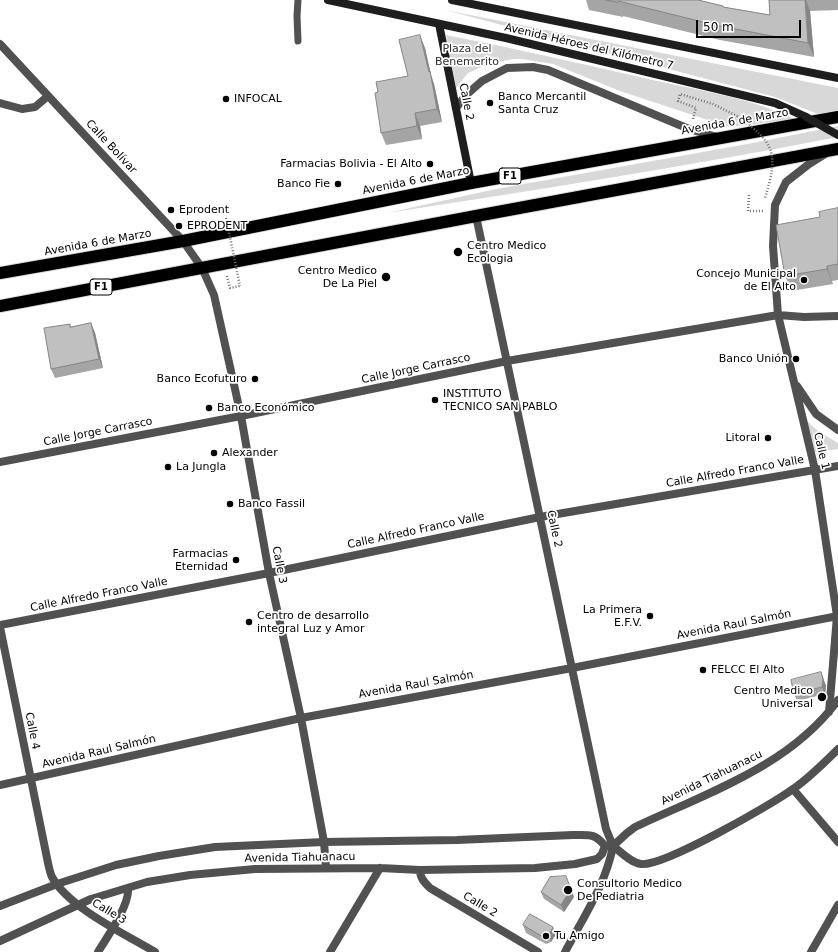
<!DOCTYPE html>
<meta charset="utf-8">
<style>
body{margin:0}
#map{position:relative;width:838px;height:952px;overflow:hidden;background:#fff;font-family:"DejaVu Sans",sans-serif}
canvas{display:block}
.scale{position:absolute;left:696px;top:20px;width:105px;height:18px;box-sizing:border-box;border:2px solid #000;border-top:0;padding-left:5px;font-size:12px;line-height:14px;white-space:nowrap;color:#000;-webkit-text-stroke:3px #fff;paint-order:stroke}
</style>
<div id="map">
<canvas width="838" height="952"></canvas>
<div class="scale">50 m</div>
</div>
<script>
const ctx = document.querySelector('canvas').getContext('2d');
ctx.lineJoin = 'round';
function fillPath(path, color) { ctx.fillStyle = color; ctx.fill(path, 'evenodd'); }
function strokePath(path, color, width, dash) { ctx.strokeStyle = color; ctx.lineWidth = width; ctx.lineCap = dash ? 'butt' : 'round'; ctx.setLineDash(dash || []); ctx.stroke(path); }
function label(font, color, halo, rows, align = 'center') {
  ctx.font = font + ' "DejaVu Sans",sans-serif'; ctx.lineWidth = 3.5; ctx.setLineDash([]); ctx.textBaseline = 'middle'; ctx.strokeStyle = halo; ctx.fillStyle = color; for (const [text, x, y, turn = 0] of rows) {
    ctx.save(); ctx.translate(x, y); ctx.rotate((+turn || 0) * Math.PI / 180); ctx.textAlign = isNaN(turn) ? turn : align; if (halo) ctx.strokeText(text, 0, 0); ctx.fillText(text, 0, 0); ctx.restore();
  }
}
const green = new Path2D(`
 M445 10 838 88V110L818 114 775 97Z
 M446 35C517 49 587 65 657 81 704 91 752 99 795 119L729 127 620 91 553 64 522 59H513L488 64 468 73 456 88Z
 M838 126V137C688 166 538 190 387 213L496 189 753 143Z
 M807 421 818 431 838 443V449L815 452Z`);
const path = new Path2D(`
 M693 119 696 108 678 101 680 94 713 104 737 116
 M749 195 748 211H764
 M227 276 230 288 240 286`);
const lane = new Path2D(`
 M298 0 297 16 298 41`);
const street = new Path2D(`
 M0 44 183 241 202 268 214 295 241 416 269 573 301 718 324 842 326 868
 M0 103 22 109 35 107 48 96
 M456 108 466 95 482 81 507 68 533 67 548 70 689 129 717 137
 M825 154 809 164 786 182 775 205 773 246 778 315 815 470 837 616 829 712
 M476 216 606 829 613 846
 M797 386 816 414 838 430
 M0 462 241 416 507 361 778 315 804 317 838 316
 M0 625 269 573 540 517 838 466
 M0 627 48 863C49 867 50 873 52 877 69 908 125 934 155 952
 M0 785 301 718 572 668 838 616
 M793 789 838 842
 M610 846H613L627 833 635 827C707 793 790 766 838 700
 M613 846C621 852 631 863 641 864 663 867 771 805 793 789 809 778 824 763 838 749
 M420 870C420 878 424 882 430 888L538 952
 M0 906 57 884 116 865 159 856 215 847 324 842 457 840 573 835C589 835 595 833 605 846
 M0 941 91 899 147 882 190 875 255 869 380 868 420 870 535 868 575 864 597 859 602 854 605 846
 M98 952C107 937 130 905 128 888
 M330 952 380 868
 M565 952C583 918 606 884 613 846
 M811 952 838 905`);
const secondary = new Path2D(`
 M328 0 506 38 742 95 775 103 806 117
 M452 0 838 78
 M439 24 471 183`);
const highway = new Path2D(`
 M0 273 183 241 471 183 838 117
 M0 306 476 216 838 149`);
const pathBridge = new Path2D(`
 M737 116C775 143 779 153 765 198
 M226 218 240 286`);
const secondaryBridge = new Path2D(`
 M806 117 838 135`);
const wall = new Path2D(`
 M586 0H698L723 6 724 7 770 15 769 0H838V10L810 11 814 57 720 40 623 16V17L589 10Z
 M425 48 431 75 434 84 442 122 420 126 422 139 386 145 381 133 378 92 408 76Z
 M838 208V280L832 281 833 284 791 291 785 276 820 217Z
 M91 323 95 333 103 368 55 378 51 369 70 324 71 327Z
 M821 672 826 686 825 694 797 701 794 694Z
 M541 892 574 897 564 912 544 899Z
 M523 925 556 934 551 942 546 944 526 933Z`);
const shadedWall = new Path2D(`
 M805 0H806L810 11 814 57 808 43Z
 M420 35 425 48 431 75 434 84 442 122 437 109Z
 M415 113 420 126 422 139 417 126Z
 M827 266 833 284 827 269Z
 M91 323 95 333 103 368 99 359Z
 M821 672 826 686 825 694 822 687Z
 M571 889 574 897 564 912 561 905Z
 M553 927 556 934 551 942 549 935Z`);
const building = new Path2D(`
 M606 0H698L723 6V7L770 15 769 0H805L808 43 715 25 618 1V2Z
 M420 35 429 72 430 71 437 109 415 113 417 126 381 133 375 93 378 92 376 82 408 76 399 40Z
 M838 208V264L827 266V269L785 276 776 225 820 217 819 212Z
 M91 323 99 359 51 369 44 328 70 324V327Z
 M821 672 823 679 822 687 794 694 791 680Z
 M566 876 571 889 561 905 541 892 550 877Z
 M530 914 553 927 549 935 543 937 523 925Z`);
const markers = [
 [226,99,4,"#000"],
 [490,103,4,"#000"],
 [430,164,4,"#000"],
 [338,184,4,"#000"],
 [171,210,4,"#000"],
 [179,226,4,"#000"],
 [458,252,5,"#000"],
 [386,277,5,"#000"],
 [804,280,4,"#000"],
 [796,359,4,"#000"],
 [255,379,4,"#000"],
 [435,400,4,"#000"],
 [209,408,4,"#000"],
 [768,438,4,"#000"],
 [214,453,4,"#000"],
 [168,467,4,"#000"],
 [230,504,4,"#000"],
 [236,560,4,"#000"],
 [650,616,4,"#000"],
 [249,622,4,"#000"],
 [703,670,4,"#000"],
 [822,697,5,"#000"],
 [568,890,5,"#000"],
 [546,936,4,"#000"]
];
const shields = [
 [510,176,22],
 [101,287,22]
];
const shieldNames = [
 ["F1",510,176],
 ["F1",101,287]
];
const streetNames = [
 ["Avenida Héroes del Kilómetro 7",589,47,13],
 ["Calle 2",466,102,79],
 ["Avenida 6 de Marzo",735,122,-10],
 ["Calle Bolívar",111,147,47],
 ["Avenida 6 de Marzo",416,181,-11],
 ["Avenida 6 de Marzo",98,243,-10],
 ["Calle Jorge Carrasco",416,369,-12],
 ["Calle Jorge Carrasco",98,432,-11],
 ["Calle 1",821,451,77],
 ["Calle Alfredo Franco Valle",735,472,-10],
 ["Calle 2",554,529,78],
 ["Calle Alfredo Franco Valle",416,531,-12],
 ["Calle 3",279,565,79],
 ["Calle Alfredo Franco Valle",99,595,-11],
 ["Avenida Raul Salmón",734,625,-11],
 ["Avenida Raul Salmón",416,685,-10],
 ["Calle 4",32,731,79],
 ["Avenida Raul Salmón",99,752,-13],
 ["Avenida Tiahuanacu",712,778,-26],
 ["Avenida Tiahuanacu",300,858,-1],
 ["Calle 2",480,905,31],
 ["Calle 3",109,912,31]
];
const parkNames = [
 ["Plaza del",467,49],
 ["Benemerito",467,62]
];
const poiNames = [
 ["Banco Mercantil",498,97],
 ["Santa Cruz",498,110],
 ["INFOCAL",234,99],
 ["Farmacias Bolivia - El Alto",422,164,"right"],
 ["Banco Fie",330,184,"right"],
 ["Eprodent",179,210],
 ["EPRODENT",187,226],
 ["Centro Medico",467,246],
 ["Ecologia",467,259],
 ["Centro Medico",377,271,"right"],
 ["De La Piel",377,284,"right"],
 ["Concejo Municipal",796,274,"right"],
 ["de El Alto",796,287,"right"],
 ["Banco Unión",788,359,"right"],
 ["Banco Ecofuturo",247,379,"right"],
 ["INSTITUTO",443,394],
 ["TECNICO SAN PABLO",443,407],
 ["Banco Económico",217,408],
 ["Litoral",760,438,"right"],
 ["Alexander",222,453],
 ["La Jungla",176,467],
 ["Banco Fassil",238,504],
 ["Farmacias",228,554,"right"],
 ["Eternidad",228,567,"right"],
 ["La Primera",642,610,"right"],
 ["E.F.V.",642,623,"right"],
 ["Centro de desarrollo",257,616],
 ["integral Luz y Amor",257,629],
 ["FELCC El Alto",711,670],
 ["Centro Medico",813,691,"right"],
 ["Universal",813,704,"right"],
 ["Consultorio Medico",577,884],
 ["De Pediatria",577,897],
 ["Tu Amigo",554,936]
];
fillPath(green, '#d8d8d8');
strokePath(highway, '#dbdbdb', 14);
strokePath(path, '#737373', 2.5, [1, 2]);
strokePath(lane, '#515151', 7);
strokePath(street, '#515151', 8);
strokePath(secondary, '#1e1e1e', 8);
strokePath(highway, '#000', 12);
strokePath(pathBridge, '#737373', 2.5, [1, 2]);
strokePath(secondaryBridge, '#1e1e1e', 8);
fillPath(wall, '#a5a5a5');
fillPath(shadedWall, '#868686');
fillPath(building, '#c0c0c0');
strokePath(building, '#868686', 1);
for (const [x, y, r, color] of markers) { const dot = new Path2D(); dot.arc(x, y, r, 0, 2 * Math.PI); ctx.fillStyle = color; ctx.fill(dot); strokePath(dot, '#fff', 1.5); }
for (const [x, y, w] of shields) { const box = new Path2D(); box.roundRect(x - w / 2, y - 8, w, 16, 3); ctx.fillStyle = '#fff'; ctx.fill(box); strokePath(box, '#000', 1); }
label('bold 10px', '#000', null, shieldNames);
label('11px', '#000', '#fff', streetNames);
label('11px', '#2f2f2f', '#fff', parkNames);
label('11px', '#000', '#fff', poiNames, 'left');
</script>
